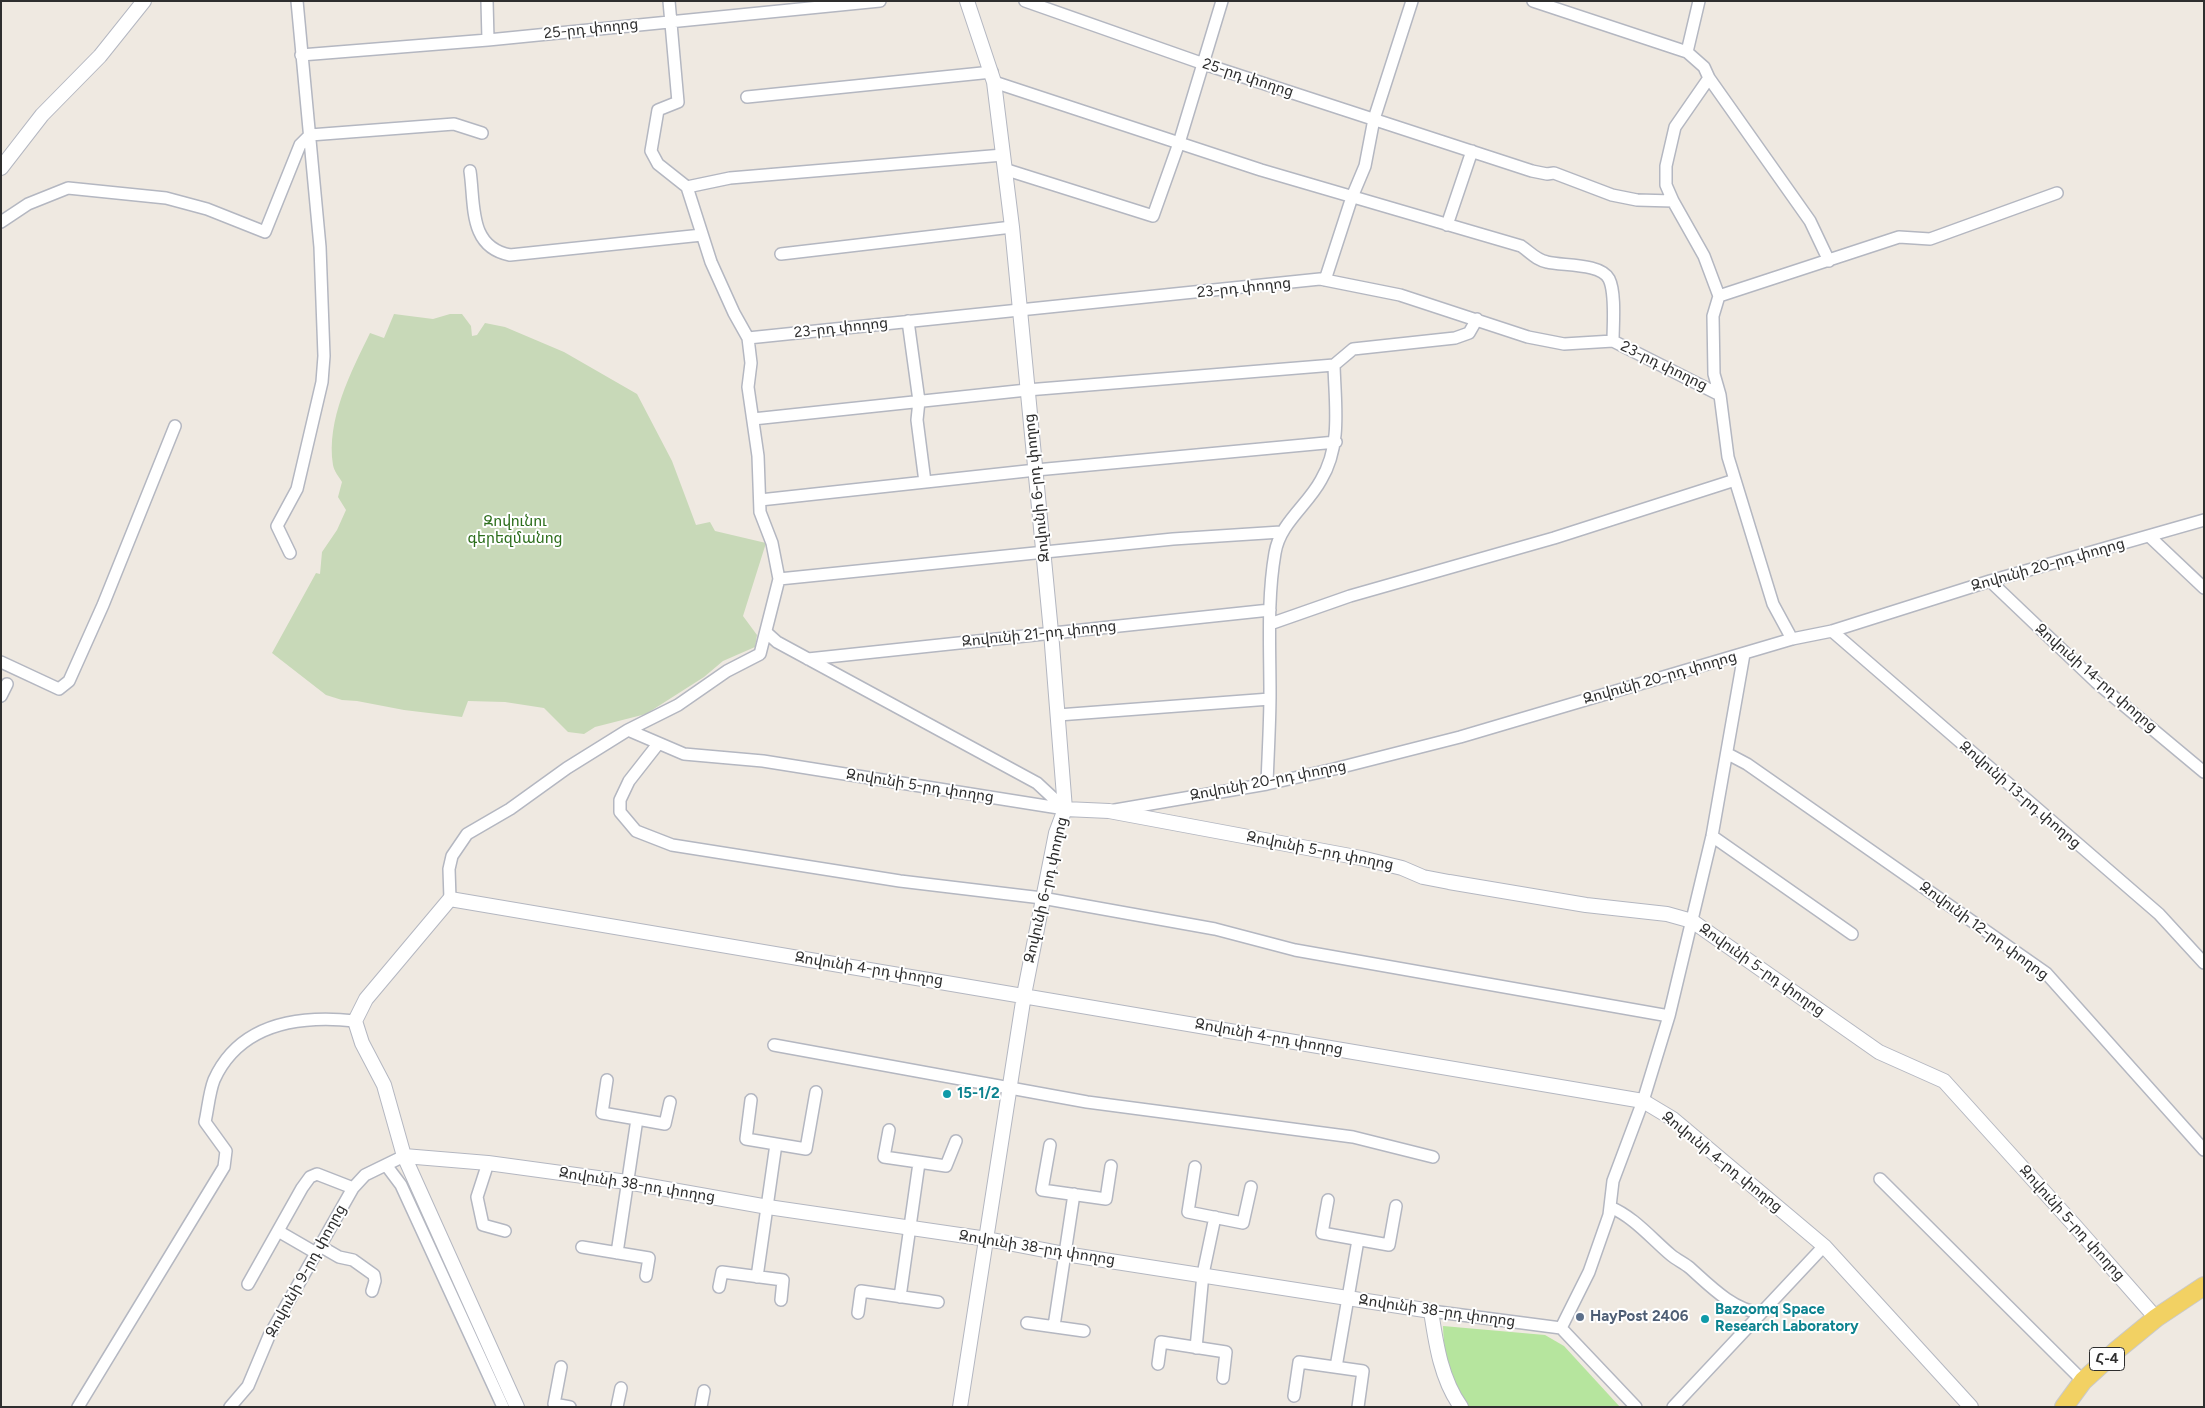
<!DOCTYPE html>
<meta charset="utf-8">
<style>
body{margin:0}
#map{position:relative;width:2205px;height:1408px;overflow:hidden;background:#efe9e1;font-family:Figtree,sans-serif}
canvas{display:block}
.frame{position:absolute;inset:0;border:2px solid #2e2e2e;pointer-events:none}
</style>
<div id="map">
<canvas width="2205" height="1408"></canvas>
<div class="frame"></div>
</div>
<script>
const ctx = document.querySelector('canvas').getContext('2d');
ctx.lineJoin = 'round';
function fillPath(path, color) { ctx.fillStyle = color; ctx.fill(path, 'evenodd'); }
function strokePath(path, color, width, dash) { ctx.strokeStyle = color; ctx.lineWidth = width; ctx.lineCap = dash ? 'butt' : 'round'; ctx.setLineDash(dash || []); ctx.stroke(path); }
function label(font, color, halo, rows, align = 'center') {
  ctx.font = font + ' Figtree,"Noto Sans Armenian",sans-serif'; ctx.lineWidth = 4; ctx.setLineDash([]); ctx.textBaseline = 'middle'; ctx.strokeStyle = halo; ctx.fillStyle = color; for (const [text, x, y, turn = 0] of rows) {
    ctx.save(); ctx.translate(x, y); ctx.rotate((+turn || 0) * Math.PI / 180); ctx.textAlign = isNaN(turn) ? turn : align; if (halo) ctx.strokeText(text, 0, 0); ctx.fillText(text, 0, 0); ctx.restore();
  }
}
const green = new Path2D(`
 M1443 1326 1545 1335 1564 1346 1620 1407H1466C1449 1381 1444 1356 1443 1326Z`);
const cemetery = new Path2D(`
 M394 314 433 319 450 314H462L471 326 472 336 477 335 485 323 505 327 564 352 637 394 672 461 696 525 710 522 715 531 766 543 743 616 757 635 755 647 723 661 704 677 646 714 595 727 584 734 568 732 544 708 505 702 468 701 462 717 404 710 357 701 342 700 326 695 272 653 316 573 320 574 322 552 337 530 346 510 338 497 342 482C339 477 334 471 333 465 326 420 351 372 370 333L384 338Z`);
const minor = new Path2D(`
 M487 1 488 40
 M669 1 678 102 658 110 651 151 658 164 687 187 730 178 1003 155
 M1025 1 1204 64 1532 171 1547 174 1554 173 1612 195 1637 200 1673 201
 M1533 1 1687 52 1699 1
 M1687 52 1704 67 1709 78 1675 127 1666 166V185L1673 201 1704 256 1719 296 1713 316 1714 374 1720 395 1728 457 1773 604 1792 639
 M301 55 488 40 880 1
 M1709 78 1810 221 1829 261
 M994 82 1261 170 1521 246C1530 252 1536 260 1547 262 1562 266 1601 263 1609 279 1616 293 1613 325 1613 341
 M747 97 992 72
 M1004 169 1153 216 1179 143 1222 1
 M470 171C475 204 468 247 510 255L702 235
 M687 187 711 262 734 313 748 338 751 363 748 387 758 456 760 512 772 543 779 579 1173 539 1281 532
 M1 222 28 204 68 188 166 198 207 209 265 232 300 145 310 135 454 124 482 133
 M1447 225 1472 151
 M781 254 1012 227
 M1325 280 1352 197 1365 166 1374 119 1412 1
 M1719 296 1899 237 1930 239 2057 193
 M908 321 919 401 917 420 925 482
 M748 338 1320 279 1400 295 1528 337 1564 344 1613 341 1720 395
 M753 419 1027 390 1334 365
 M760 500 1036 470 1336 442
 M2149 536 2204 588
 M290 553 277 526 297 489 322 382 324 356 320 247 297 1
 M1990 581 2096 682 2204 772
 M1270 624 1350 596 1554 538 1735 480
 M1832 631 2159 914 2204 963
 M767 633 777 642 1037 783 1065 809
 M808 659 1270 610
 M1 662 59 689 69 681 103 605 175 426
 M1 696 7 684
 M1058 715 1270 699
 M628 730 678 705 727 671 760 654 779 579
 M658 744 629 781 620 800V812L636 831 672 845 900 881 1042 898 1215 929 1295 950 1669 1016
 M1728 754 1747 764 2046 973 2204 1150
 M1267 784C1268 754 1270 723 1270 693 1270 647 1267 599 1275 553 1280 523 1307 506 1321 480 1342 445 1335 405 1334 365L1353 349 1455 338 1469 333 1477 319
 M1115 810 1267 784 1334 769 1460 737 1792 639 1832 631 1990 581 2204 520
 M1712 836 1852 934
 M450 899 449 869 452 856 467 834 510 809 567 768 628 730 684 754 763 761 1065 809
 M774 1045 1087 1102 1353 1137 1433 1157
 M607 1080 602 1113 637 1119
 M751 1100 746 1139 806 1149 816 1092
 M889 1130 884 1157 946 1166 956 1141
 M1050 1145 1042 1190 1106 1199 1111 1166
 M488 1163 477 1197 483 1225 505 1231
 M386 1165 401 1185 503 1407
 M1195 1167 1188 1212 1243 1223 1251 1187
 M1880 1179 2083 1381
 M1328 1200 1322 1233 1389 1245 1396 1206
 M1610 1207C1634 1217 1651 1238 1671 1255 1677 1260 1684 1263 1690 1268 1710 1286 1733 1310 1761 1313
 M278 1231 316 1253
 M320 1246 339 1257 353 1260 374 1275 375 1281 372 1291
 M582 1247 649 1258 646 1276
 M617 1253 637 1119 665 1124 670 1102
 M757 1277 776 1144
 M248 1284 302 1188 310 1177 317 1174 353 1188
 M719 1287 722 1272 783 1280 781 1300
 M900 1297 919 1163
 M1431 1311 1561 1328 1636 1407
 M858 1313 861 1291 938 1302
 M1027 1323 1084 1331
 M1054 1326 1074 1194
 M1561 1328 1589 1272 1609 1215 1613 1181 1643 1101 1669 1016 1712 836 1744 654
 M1196 1348 1203 1274 1215 1217
 M1158 1364 1161 1342 1226 1352 1223 1378
 M561 1367 554 1404 570 1407
 M1336 1367 1358 1240
 M1294 1396 1299 1362 1363 1371 1358 1407
 M78 1407 224 1167 226 1151 205 1122C208 1109 209 1093 214 1080 240 1023 299 1015 355 1021
 M230 1407 248 1386 269 1336 353 1188 365 1175 404 1156
 M617 1407 621 1388
 M701 1407 704 1391
 M1673 1407 1824 1246`);
const tertiary = new Path2D(`
 M1 168 42 115 100 56 144 1
 M1065 809 1109 811 1361 858 1402 868 1423 877 1449 882 1586 905 1667 914 1692 921 1879 1052 1944 1081 2076 1227 2156 1318
 M404 1156 488 1163 627 1182 768 1207 987 1239 1065 1254 1431 1311C1436 1344 1441 1379 1461 1407
 M517 1407 404 1156 384 1085 362 1043 355 1021 366 999 450 899 1643 1101 1673 1119 1824 1246 1971 1407
 M960 1407 1024 995 1056 833 1065 809 1051 632 1012 227 994 82 967 1`);
const primary = new Path2D(`
 M2064 1407 2083 1381 2117 1350 2156 1318 2204 1286`);
const markers = [
 [947,1094,5,"#0f9aa8"],
 [1580,1317,5,"#5c6f8a"],
 [1705,1319,5,"#0f9aa8"]
];
const shields = [
 [2107,1359,35]
];
const shieldNames = [
 ["Հ-4",2107,1359]
];
const streetNames = [
 ["25-րդ փողոց",591,29,-6],
 ["25-րդ փողոց",1248,78,18],
 ["23-րդ փողոց",1244,288,-6],
 ["23-րդ փողոց",841,328,-6],
 ["23-րդ փողոց",1664,366,26],
 ["Զովունի 6-րդ փողոց",1037,488,-96],
 ["Զովունի 20-րդ փողոց",2048,565,-16],
 ["Զովունի 21-րդ փողոց",1039,634,-6],
 ["Զովունի 20-րդ փողոց",1660,678,-16],
 ["Զովունի 14-րդ փողոց",2096,678,41],
 ["Զովունի 20-րդ փողոց",1268,781,-11],
 ["Զովունի 5-րդ փողոց",920,786,9],
 ["Զովունի 13-րդ փողոց",2020,795,41],
 ["Զովունի 5-րդ փողոց",1320,851,11],
 ["Զովունի 6-րդ փողոց",1046,890,-77],
 ["Զովունի 12-րդ փողոց",1984,931,36],
 ["Զովունի 4-րդ փողոց",869,969,9],
 ["Զովունի 5-րդ փողոց",1762,970,35],
 ["Զովունի 4-րդ փողոց",1269,1037,10],
 ["Զովունի 4-րդ փողոց",1722,1162,39],
 ["Զովունի 38-րդ փողոց",637,1185,9],
 ["Զովունի 5-րդ փողոց",2072,1223,48],
 ["Զովունի 38-րդ փողոց",1037,1248,9],
 ["Զովունի 9-րդ փողոց",306,1271,-61],
 ["Զովունի 38-րդ փողոց",1437,1311,8]
];
const parkNames = [
 ["Զովունու",515,522],
 ["գերեզմանոց",515,539]
];
const cultureNames = [
 ["15-1/2",957,1094],
 ["Bazoomq Space",1715,1310],
 ["Research Laboratory",1715,1327]
];
const serviceNames = [
 ["HayPost 2406",1590,1317]
];
fillPath(green, '#b6e59e');
fillPath(cemetery, '#c8d9b8');
strokePath(minor, '#b4b7c1', 14);
strokePath(tertiary, '#b4b7c1', 16);
strokePath(primary, '#c9c9c9', 20);
strokePath(minor, '#fff', 11);
strokePath(tertiary, '#fff', 14);
strokePath(primary, '#f2d163', 18);
for (const [x, y, r, color] of markers) { const dot = new Path2D(); dot.arc(x, y, r, 0, 2 * Math.PI); ctx.fillStyle = color; ctx.fill(dot); strokePath(dot, '#fff', 2); }
for (const [x, y, w] of shields) { const box = new Path2D(); box.roundRect(x - w / 2, y - 11.5, w, 23, 4); ctx.fillStyle = '#fff'; ctx.fill(box); strokePath(box, '#2e2e2e', 1); }
label('bold 14px', '#2e2e2e', null, shieldNames);
label('15px', '#2e2e2e', '#fff', streetNames);
label('15px', '#2c6e1b', '#fff', parkNames);
label('bold 15px', '#0d838f', '#fff', cultureNames, 'left');
label('bold 15px', '#4e5e75', '#fff', serviceNames, 'left');
</script>
